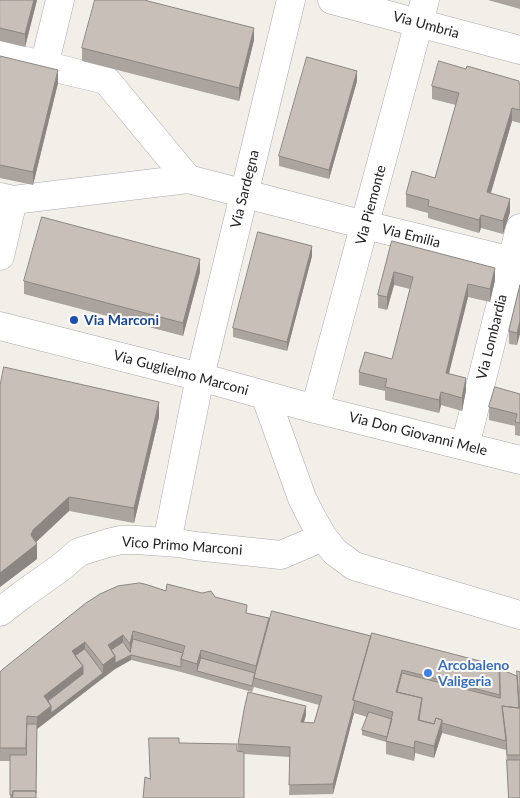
<!DOCTYPE html>
<style>
body{margin:0}
canvas{display:block;background:#f2efe9}
</style>
<canvas width="520" height="798"></canvas>
<script>
const ctx = document.querySelector('canvas').getContext('2d');
ctx.lineJoin = 'round';
function strokePath(path, color, width, dash) { ctx.strokeStyle = color; ctx.lineWidth = width; ctx.lineCap = dash ? 'butt' : 'round'; ctx.setLineDash(dash || []); ctx.stroke(path); }
function fillPath(path, color) { ctx.fillStyle = color; ctx.fill(path, 'evenodd'); }
function label(font, color, halo, rows, align = 'center') {
  ctx.font = font + ' Lato,sans-serif'; ctx.lineWidth = 4; ctx.setLineDash([]); ctx.textBaseline = 'middle'; ctx.strokeStyle = halo; ctx.fillStyle = color; for (const [text, x, y, turn = 0] of rows) {
    ctx.save(); ctx.translate(x, y); ctx.rotate((+turn || 0) * Math.PI / 180); ctx.textAlign = isNaN(turn) ? turn : align; if (halo) ctx.strokeText(text, 0, 0); ctx.fillText(text, 0, 0); ctx.restore();
  }
}
const street = new Path2D(`
 M332 0 520 50
 M0 55 106 80 188 179
 M44 66 60 0
 M0 197 13 200 188 179 365 225 520 263
 M0 256 13 200
 M0 326 200 377 315 409 520 460
 M265 395 302 498 312 518 323 537 335 552 354 566 520 615
 M315 409 425 0
 M465 446 520 228
 M167 542 200 377 291 0
 M0 612 22 595 60 568 79 552 108 543 121 540H136L178 543 195 546 281 555 323 537`);
const wall = new Path2D(`
 M0 0H37L25 47 0 41Z
 M488 0H520V9Z
 M254 40 239 101 82 61V48Z
 M0 56 58 83 33 185 0 178Z
 M357 81 329 179 279 166V156Z
 M520 84V123L512 121 491 193 510 212 503 234 481 228 479 233 428 218V213L406 207V194L435 178 456 105 432 99V86Z
 M392 241 495 280 490 302 468 297 449 373 466 390 462 411 441 405 439 413 385 400V391L359 385V372L392 359 410 289 394 285 387 310 378 308V295Z
 M312 256 287 351 233 337V328Z
 M200 272 183 336 24 294V281Z
 M520 285 517 345 509 344V331Z
 M0 386 159 417 134 523 69 511 36 542 37 559 0 587Z
 M520 394V436L515 435V426L489 420V407Z
 M166 591 215 597 247 613 500 669 517 676 520 672V798H509L506 750 442 733 434 758 415 753 414 761 386 754V742L362 735V730L367 717 354 713 333 794 289 795 290 757 244 754 150 779 179 743 238 751V744L306 715 304 722 314 723 319 705 254 687 252 692 181 672 131 660 115 669 37 729 36 798H10V761H0V672Z`);
const shadedWall = new Path2D(`
 M34 0H37L25 47V34Z
 M254 28V40L239 101V88Z
 M58 70V83L33 185V172Z
 M357 71V81L329 179V170Z
 M512 108V121L487 205V192Z
 M510 199V212L503 234V221Z
 M481 215V228L479 233V220Z
 M312 246V256L287 351V342Z
 M200 259V272L183 336V323Z
 M495 268V280L490 302V289Z
 M394 272V285L387 310V297Z
 M468 284V297L446 385V373Z
 M520 321V334L517 345V333Z
 M466 378V390L462 411V398Z
 M441 392V405L439 413V400Z
 M159 402V417L134 523V508Z
 M69 497V511L33 545 37 544V559L0 587V573L31 535 33 530Z
 M133 631V644L131 655V660L115 669 103 678V665L115 656 130 655V644Z
 M123 635V648L110 656 108 645Z
 M85 642V655L74 662 72 651Z
 M201 650V663L197 671V664Z
 M83 666V679L47 707 44 696Z
 M103 673V678L37 729 36 798 37 717 51 706Z
 M306 706V715L301 731V722Z
 M353 706V713H354L333 794V784Z
 M442 720V733L434 758V746Z
 M415 741V753L414 761V748Z`);
const building = new Path2D(`
 M0 0H34L25 34 0 28Z
 M95 0H144L254 28 239 88 82 48Z
 M0 56 58 70 33 172 0 165Z
 M307 57 357 71 329 170 279 156Z
 M439 61 466 69 467 66 519 81V84H520V110L512 108 487 192 510 199 503 221 481 215 479 220 428 206 429 200 406 194 412 171 435 178 459 93 432 86Z
 M42 217 200 259 183 323 24 281Z
 M258 232 312 246 287 342 233 328Z
 M392 241 495 268 490 289 468 284 446 373 466 378 462 398 441 392 439 400 385 387 387 379 359 372 365 352 392 359 413 277 394 272 387 297 378 295Z
 M520 285V321L517 333 509 331Z
 M4 367 159 402 134 508 69 497 33 530 31 535 37 544 0 573V386Z
 M495 387 520 394V423L515 422 517 414 489 407Z
 M140 583 148 585 166 591 167 584 202 593 211 591 215 597 247 605 246 613 269 618 256 666 201 650 197 664 181 659 185 646 133 631 130 644 123 635 108 645 115 656 103 665 85 642 72 651 83 666 44 696 51 706 37 717 27 716 26 748H0V672L3 669 86 603 100 594 118 586Z
 M272 611 371 636 353 700 355 701 333 784 289 785 290 747 238 744 244 710 248 692 306 706 301 722 314 723 322 696 254 678Z
 M372 633 499 666 500 695 402 670 396 692 422 698 418 720 434 724 436 718 442 720 434 746 415 741 414 748 386 741 393 712 353 700Z
 M133 639 183 653 181 659V667L131 655 115 663V656L111 650 123 642 130 652Z
 M85 649 103 673 51 713V706L48 701 83 674V666L75 656Z
 M201 658 255 673 252 686 197 671Z
 M500 669 517 676 519 708 502 706 506 741 442 723V720L436 718 434 724 419 720 422 698 397 692 402 673 500 698Z
 M517 671 520 672V755H507L506 736 502 706 519 708Z
 M369 712 392 719 387 737 362 730Z
 M27 724H37L36 793V791H13V795H10V755H26Z
 M149 738H179V743L237 744V751L244 752V798H143L145 777 150 779Z
 M507 760H520V798H509Z
 M13 791H36V798H13Z`);
const markers = [
 [74,320,5,"#1a4fb4"],
 [428,673,5,"#3f7fe0"]
];
const streetNames = [
 ["Via Umbria",426,25,15],
 ["Via Sardegna",245,189,-76],
 ["Via Piemonte",371,205,-75],
 ["Via Emilia",411,236,14],
 ["Via Lombardia",492,337,-76],
 ["Via Guglielmo Marconi",181,373,15],
 ["Via Don Giovanni Mele",418,434,14],
 ["Vico Primo Marconi",182,546,4]
];
const transitNames = [
 ["Via Marconi",84,320]
];
const shopNames = [
 ["Arcobaleno",438,665],
 ["Valigeria",438,681]
];
strokePath(street, '#a9a9a9', 29);
strokePath(street, '#fff', 28);
fillPath(wall, '#aba49e');
fillPath(shadedWall, '#8b8681');
fillPath(building, '#c7bfb8');
strokePath(building, '#8b8681', 1);
for (const [x, y, r, color] of markers) { const dot = new Path2D(); dot.arc(x, y, r, 0, 2 * Math.PI); ctx.fillStyle = color; ctx.fill(dot); strokePath(dot, '#fff', 2); }
label('14px', '#222', '#fff', streetNames);
label('bold 14px', '#164399', '#fff', transitNames, 'left');
label('bold 14px', '#366cbe', '#fff', shopNames, 'left');
</script>
